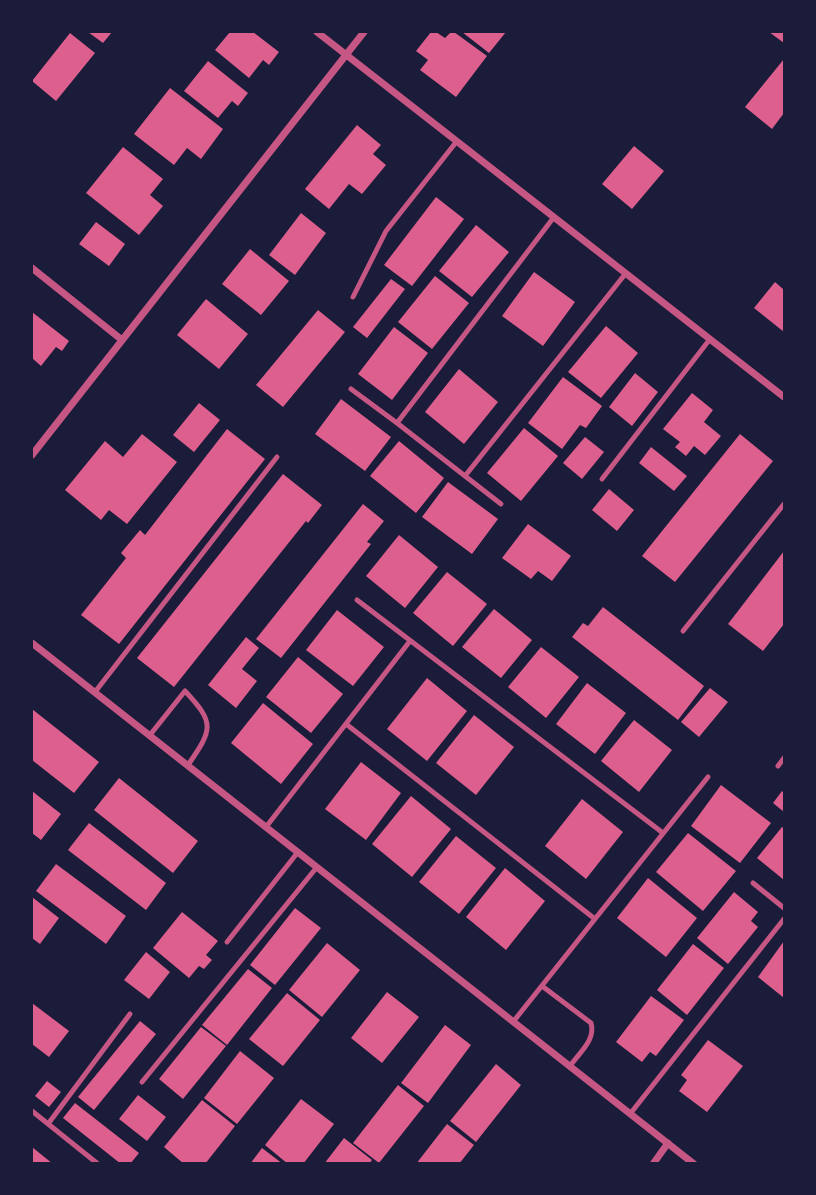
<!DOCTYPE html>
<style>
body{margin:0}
#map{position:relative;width:816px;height:1195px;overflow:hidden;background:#1b1b3a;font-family:"Public Sans",sans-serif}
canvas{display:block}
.frame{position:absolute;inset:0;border:33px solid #1b1b3a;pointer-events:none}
</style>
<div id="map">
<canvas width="816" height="1195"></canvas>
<div class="frame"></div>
</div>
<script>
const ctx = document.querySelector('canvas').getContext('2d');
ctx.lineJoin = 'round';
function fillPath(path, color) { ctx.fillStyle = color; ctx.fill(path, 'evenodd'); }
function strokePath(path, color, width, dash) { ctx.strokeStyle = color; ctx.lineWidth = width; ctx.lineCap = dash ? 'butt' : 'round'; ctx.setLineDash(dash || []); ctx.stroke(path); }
const building = new Path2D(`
 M88 32H112L103 43Z
 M230 32H253L279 52 269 65 263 60 249 78 215 50Z
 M431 32H436L445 38 451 32H454L487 56 456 97 420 70 428 60 416 51Z
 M462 32H506L489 53Z
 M769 32H784V43Z
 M70 33 95 53 56 101 32 81Z
 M784 59V113L772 129 745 107Z
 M208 61 248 93 238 106 232 101 218 118 184 91Z
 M170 88 223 129 201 159 187 148 174 165 134 134Z
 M357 125 381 145 373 154 386 165 362 194 349 184 329 209 305 189Z
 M634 146 664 171 632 209 602 184Z
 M123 147 163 179 150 195 163 206 139 235 86 193Z
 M436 197 464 219 412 286 384 265Z
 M301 213 326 233 295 275 269 255Z
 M96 222 125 244 109 266 79 244Z
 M476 225 509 252 472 297 439 271Z
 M250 249 289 281 261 315 222 284Z
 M534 272 575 302 543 346 502 316Z
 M435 276 469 303 432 349 398 322Z
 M391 279 405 289 367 338 353 327Z
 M775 282 783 289 784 286V332L754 308Z
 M206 299 248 334 219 369 177 335Z
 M318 310 345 332 283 407 256 385Z
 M32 312 69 341 62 351 56 347 41 366 32 358Z
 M606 326 638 353 601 398 568 372Z
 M394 327 428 353 392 400 358 374Z
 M459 369 498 402 464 444 425 412Z
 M635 373 658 392 632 426 609 407Z
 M563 377 602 406 586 428 580 425 562 449 528 423Z
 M692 393 713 410 704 422 721 436 705 455 694 446 686 456 675 447 680 442 663 429Z
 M341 399 391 437 365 471 315 434Z
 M199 403 220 420 194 452 173 435Z
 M524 428 558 456 521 501 487 473Z
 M227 429 265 459 119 644 81 615 126 558 121 553 140 530 145 535Z
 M142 434 177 462 127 524 109 510 101 520 65 490 105 441 123 457Z
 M740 434 773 461 675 582 642 556Z
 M585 437 604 452 582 479 563 463Z
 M399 441 444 478 416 513 370 476Z
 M651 447 687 476 674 491 639 463Z
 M283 474 322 505 308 523 306 521 174 687 137 658Z
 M448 482 498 519 472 554 422 517Z
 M609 489 634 510 617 531 592 510Z
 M363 504 384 521 367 542 371 544 281 658 256 639Z
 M528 524 571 556 552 581 538 571 531 579 502 558Z
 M399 535 438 567 405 608 366 576Z
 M784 551V624L763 651 728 624Z
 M447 572 487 604 453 646 413 613Z
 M603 607 704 686 678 720 572 637 583 623 588 626Z
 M494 609 532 640 501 678 462 647Z
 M337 610 384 647 353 686 306 650Z
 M246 637 259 648 242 669 257 681 236 708 208 685Z
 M541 647 579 677 546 718 508 687Z
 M298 657 343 694 311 733 266 697Z
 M427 678 467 711 427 761 387 729Z
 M587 683 626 713 595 754 556 724Z
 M710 688 728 702 699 737 681 722Z
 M263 703 313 744 281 784 231 743Z
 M32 709 99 762 74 793 32 760Z
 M474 715 514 747 476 795 436 763Z
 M634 720 672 750 639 792 601 761Z
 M361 762 401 793 366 840 325 809Z
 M119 778 198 841 173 873 94 810Z
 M721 785 771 823 740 863 691 826Z
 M32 791 61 814 41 840 32 833Z
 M782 791 784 793V812L773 803Z
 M411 796 451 829 412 877 372 844Z
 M582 799 623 832 586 879 545 846Z
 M89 823 166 883 146 910 68 850Z
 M782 827 784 828V880L757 858Z
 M688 833 736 871 703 911 656 872Z
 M456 836 496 868 459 914 419 882Z
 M56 864 126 916 106 944 36 891Z
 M505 868 545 901 506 950 466 917Z
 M648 878 697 918 666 957 617 918Z
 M734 892 758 912 751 921 758 927 728 964 697 938Z
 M32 897 59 918 40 944 32 938Z
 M295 908 321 928 275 985 250 965Z
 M182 912 218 941 206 955 212 960 204 969 199 966 189 978 153 948Z
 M784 941V998L758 977Z
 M327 943 360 970 322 1017 289 990Z
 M693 944 724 968 687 1015 657 990Z
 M146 952 170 972 149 999 124 980Z
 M248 969 272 988 227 1045 202 1025Z
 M387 992 419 1017 382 1063 351 1038Z
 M287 993 320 1020 283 1066 249 1039Z
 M651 996 684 1020 656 1056 650 1052 642 1062 616 1042Z
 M32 1003 69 1031 49 1057 32 1044Z
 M140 1021 156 1034 94 1110 78 1097Z
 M445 1025 471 1045 428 1103 401 1083Z
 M201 1027 226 1046 183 1099 159 1079Z
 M708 1040 743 1066 707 1112 679 1091 687 1080 681 1075Z
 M240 1051 274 1078 237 1124 204 1098Z
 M496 1064 521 1085 476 1142 450 1121Z
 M47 1081 61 1092 49 1107 35 1096Z
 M398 1085 424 1106 379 1163 353 1143Z
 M138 1095 166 1117 147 1141 119 1119Z
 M301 1099 334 1124 303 1164H288L265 1145Z
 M202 1100 235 1126 205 1164H184L164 1147Z
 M75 1103 139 1153 130 1164H121L63 1118Z
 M447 1124 474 1145 459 1164H416Z
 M344 1138 372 1160 369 1164H324Z
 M32 1147 53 1164H32Z
 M262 1148 283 1164H250Z`);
const service = new Path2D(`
 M554 217 397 423 465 476 626 273
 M353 297 386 231 457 141
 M351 389 397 423
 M465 476 501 504
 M602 479 710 339
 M357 600 663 833
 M683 631 784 504
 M95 692 277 457
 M346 724 595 919
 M150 735 185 691C215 723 213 729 188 765
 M778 766 784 758
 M266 827 410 641
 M753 883 784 908
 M227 942 298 852
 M542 986 591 1023C596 1040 579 1053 570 1066
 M513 1022 708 777
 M142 1082 317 867
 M32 1111 98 1164
 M630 1114 784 919
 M48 1124 130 1014`);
const minor = new Path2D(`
 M317 32 784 397
 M32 268 122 340
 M32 455 364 32
 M32 643 694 1164
 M653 1164 668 1143`);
fillPath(building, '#dd5f8e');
strokePath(service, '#c65784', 5);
strokePath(minor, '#c65784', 7);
</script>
